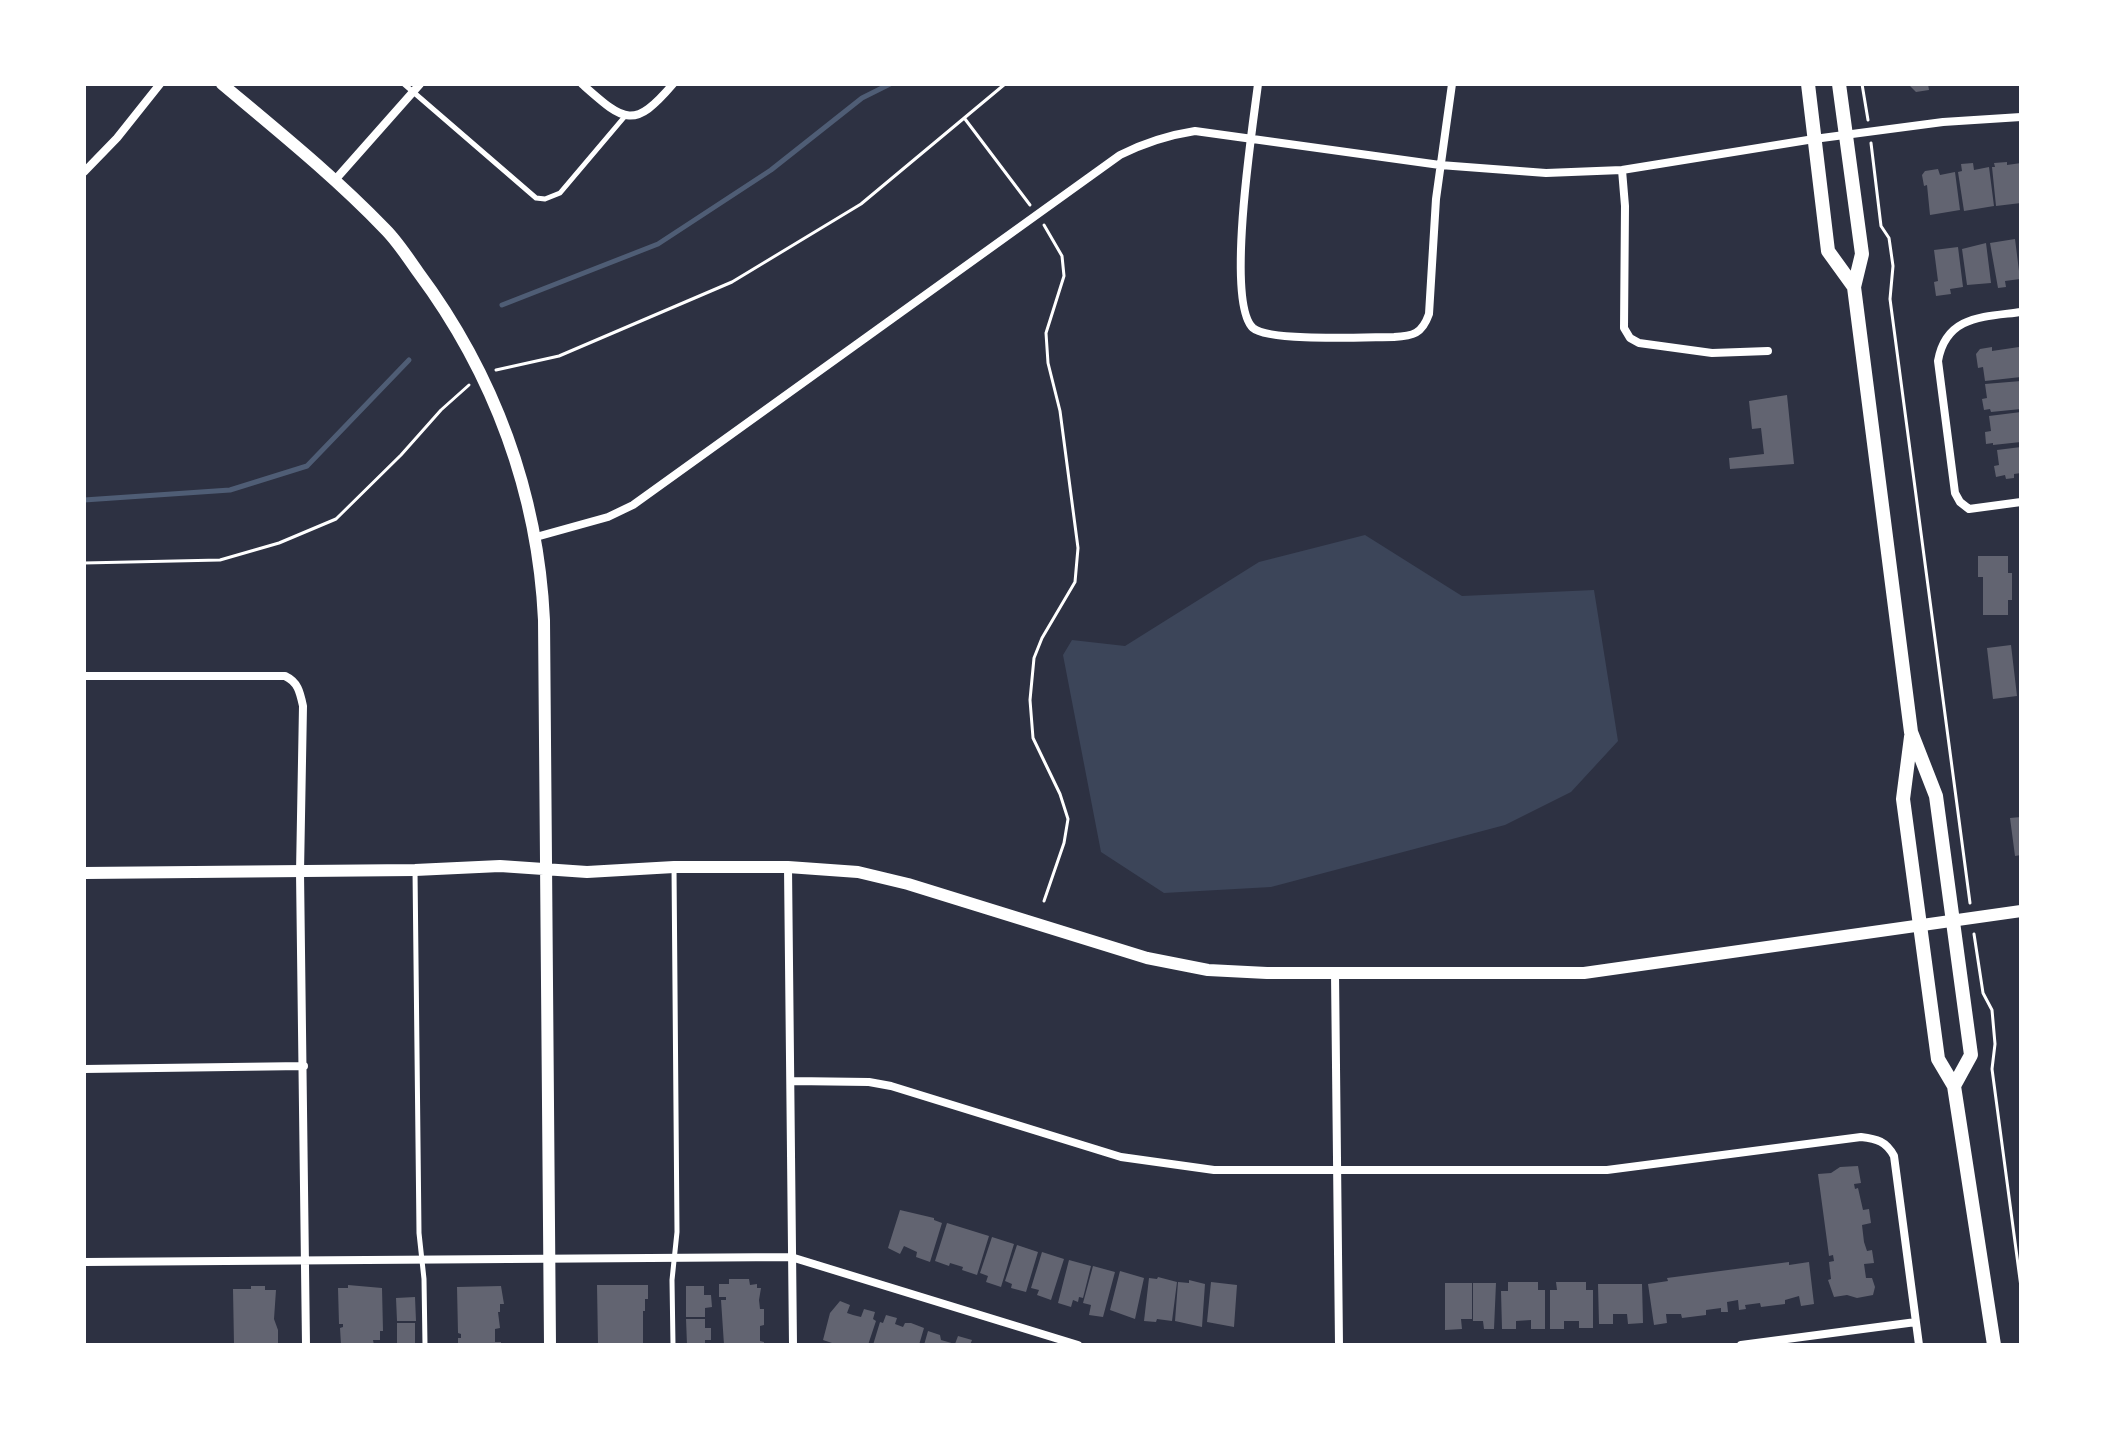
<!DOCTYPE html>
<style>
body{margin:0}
#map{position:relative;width:2105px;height:1429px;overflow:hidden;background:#2d3142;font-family:"Roboto Serif",serif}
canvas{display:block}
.frame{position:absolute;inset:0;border:86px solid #fff;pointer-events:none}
</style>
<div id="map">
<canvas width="2105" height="1429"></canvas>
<div class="frame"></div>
</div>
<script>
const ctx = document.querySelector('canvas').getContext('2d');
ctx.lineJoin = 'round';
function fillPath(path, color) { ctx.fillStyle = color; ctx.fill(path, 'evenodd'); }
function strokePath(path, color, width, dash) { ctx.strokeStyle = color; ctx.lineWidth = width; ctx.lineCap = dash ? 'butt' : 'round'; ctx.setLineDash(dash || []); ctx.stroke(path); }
const green = new Path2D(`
 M1365 535 1462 596 1594 590 1618 741 1571 792 1505 825 1271 887 1164 893 1101 852 1063 655 1072 640 1125 646 1259 562Z`);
const stream = new Path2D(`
 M502 305 658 244 771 170 862 98 890 84
 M84 500 230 490 307 466 409 360`);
const building = new Path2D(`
 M1908 84H1928L1929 90 1916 92Z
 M2007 162V165L2021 163V203L1996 206 1992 167H1995L1994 163Z
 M1973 163 1974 170 1989 167 1994 206 1964 211 1958 172 1962 171 1961 164Z
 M1938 169 1940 175 1955 172 1960 210 1930 215 1927 185 1924 186 1922 175 1925 171Z
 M2015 239 2020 279 2005 281 2006 287 1998 288 1990 243Z
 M1986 243 1991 283 1967 285 1962 249Z
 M1958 247 1963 287 1950 289 1951 294 1936 296 1934 282 1938 281 1934 250Z
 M1992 347V351L2019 347 2021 377 1985 381 1983 367 1978 368 1976 354 1980 349Z
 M2021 381V409L1991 412 1990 409 1984 410 1982 399 1987 398 1985 384Z
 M1787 395 1794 464 1730 469 1729 458 1764 454 1761 428 1752 429 1749 401Z
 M2021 412V442L1993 445V443L1986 444 1985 432 1991 431 1989 416Z
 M2021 447V473L2014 474V478L2006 479 2005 475 1996 477 1994 466 1999 465 1997 450Z
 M1978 556H2008V573H2012V600H2008V615H1983V577H1978Z
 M2011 645 2017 696 1993 699 1987 648Z
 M2021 817V855L2015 856 2010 818Z
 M1858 1166 1861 1183 1854 1184 1855 1189 1858 1188 1863 1210 1869 1209 1871 1223 1862 1225 1864 1242 1867 1251 1872 1250 1874 1263 1864 1264 1866 1278H1872L1875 1287 1873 1295 1857 1298 1847 1295 1834 1297 1828 1280 1831 1279 1829 1262 1834 1261 1833 1255 1829 1256 1818 1174 1831 1173 1840 1167Z
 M900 1210 934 1218V1220L942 1223 930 1262 916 1257 917 1252 904 1246 900 1254 888 1248Z
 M947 1223 989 1236 977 1275 962 1270 963 1267 950 1263 949 1266 935 1261Z
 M992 1237 1014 1244 1001 1287 986 1282 988 1276 980 1273Z
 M1017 1245 1038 1252 1026 1292 1011 1288 1012 1284 1005 1281Z
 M1042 1252 1064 1259 1051 1300 1037 1295 1039 1290 1031 1288Z
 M1069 1260 1091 1266 1083 1298 1079 1297 1078 1302 1073 1300 1071 1307 1058 1303Z
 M1789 1262V1265L1809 1262 1814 1304 1801 1306 1799 1296 1785 1300V1304L1761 1307 1760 1303 1745 1305 1746 1309 1739 1310 1738 1300 1727 1302 1728 1312H1721V1308L1706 1310V1315L1682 1318 1681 1314H1666L1667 1323 1654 1325 1648 1284 1668 1281 1667 1278Z
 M1093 1266 1115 1272 1103 1317 1089 1315 1091 1305 1083 1303Z
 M1120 1271 1144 1278 1135 1319 1110 1310Z
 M1158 1277 1177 1282 1172 1321 1157 1319 1156 1322 1144 1321 1149 1278 1157 1279Z
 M729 1279H749L750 1285 757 1284V1288H761L759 1300 760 1309H764V1325L760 1326V1341L764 1342V1345H724L721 1300H726V1297H719V1284H729Z
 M1189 1280 1205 1284 1202 1327 1175 1321 1178 1282 1189 1283Z
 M1211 1282 1237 1285 1234 1327 1207 1322Z
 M1508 1282H1538V1290H1545V1329H1531V1320L1516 1321V1329H1502L1501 1291H1508Z
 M1556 1282H1586V1290H1593V1328H1579V1321H1564V1329H1550V1290H1557Z
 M1445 1283H1472V1319H1461L1462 1329 1445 1330Z
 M1473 1283H1496L1494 1329H1484L1483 1321H1473Z
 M1598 1284H1642L1643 1323 1628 1324 1627 1314H1613V1324H1599Z
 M348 1285 382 1288 383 1331H380V1340H373L374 1345H341L340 1328 343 1327V1324H339L338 1288H348Z
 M597 1285H648V1299H645V1311H643V1345H598Z
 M251 1286H265V1290H276L274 1319 278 1330V1344L234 1345 233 1289H251Z
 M501 1286 504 1304H500V1312H498L500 1328 495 1329V1342H501V1345H458V1338H461V1334L458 1333 457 1287Z
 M686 1286H704V1295H711L712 1307 705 1308V1317H686Z
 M415 1297 416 1321H397L396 1298Z
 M840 1301 850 1305 847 1313 853 1315 861 1317 864 1309 875 1312 873 1319 876 1321 868 1345H838L823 1340 830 1313Z
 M886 1315 897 1318 895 1324 903 1327 905 1323H911L924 1328 919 1345H873L880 1322 883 1323Z
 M686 1319H705V1328H711V1340H705V1345H687Z
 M397 1323H415V1345H397Z
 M928 1331 940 1335 941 1340 955 1344 958 1336 972 1340 970 1345H924Z`);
const path = new Path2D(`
 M1862 84 1868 120
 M965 119 1030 205
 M1871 143 1881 226 1889 238 1893 266 1890 299 1970 903
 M1044 225 1062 256 1064 276 1046 333 1048 363 1060 411 1078 548 1075 582 1042 638 1034 658 1030 700 1033 738 1060 794 1068 819 1064 843 1044 901
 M496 370 559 356 732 282 861 204 1005 84
 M84 563 220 560 279 543 336 519 401 455 441 410 469 385
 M1974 934 1983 993 1992 1010 1995 1044 1992 1069 2021 1287`);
const service = new Path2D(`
 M404 84 536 198 545 199 560 193 626 115
 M415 870 419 1233 424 1279 425 1345
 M673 1345 672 1280 677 1232 674 867`);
const minor = new Path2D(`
 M582 84C624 121 633 131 673 84
 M1258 84C1253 125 1225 302 1253 328 1269 342 1368 337 1394 337 1413 336 1422 334 1429 314L1436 199 1452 84
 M1622 170 1625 206 1624 328 1630 338 1639 343 1712 353 1768 351
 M84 172 117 138 160 84
 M335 180 420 84
 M2021 312C1984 317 1946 315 1938 361L1955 493 1960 502 1969 509 2021 502
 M536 537 608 517 633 505 1120 155C1144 143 1169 135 1195 131L1440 165 1546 173 1622 170 1814 139 1943 122 2021 117
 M84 676H285C298 682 300 692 303 706L300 872 306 1345
 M788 867 793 1345
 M1335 973 1339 1345
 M84 1069 304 1066
 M792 1081 869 1082 891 1086 1121 1157 1214 1170H1607L1861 1137C1877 1139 1886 1141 1894 1156L1919 1345
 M84 1262 791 1257 1078 1345
 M1741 1345 1916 1322`);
const tertiary = new Path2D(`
 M222 84C278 131 335 177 385 229 398 242 408 258 418 272 494 374 538 493 544 620L550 1345
 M84 873 415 870 500 866 587 872 674 867H788L858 872 908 884 1147 958 1208 970 1267 973H1584L2021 911`);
const secondary = new Path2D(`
 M1808 84 1828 251 1854 287
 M1839 84 1862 254 1854 287 1911 732 1936 796 1971 1055 1954 1086
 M1911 737 1903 799 1938 1059 1954 1086 1994 1345`);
fillPath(green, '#3c4559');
strokePath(stream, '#4f5d75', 5);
fillPath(building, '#626471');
strokePath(path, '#fff', 3);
strokePath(service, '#fff', 5);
strokePath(minor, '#fff', 8);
strokePath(tertiary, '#fff', 12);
strokePath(secondary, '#fff', 14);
</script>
